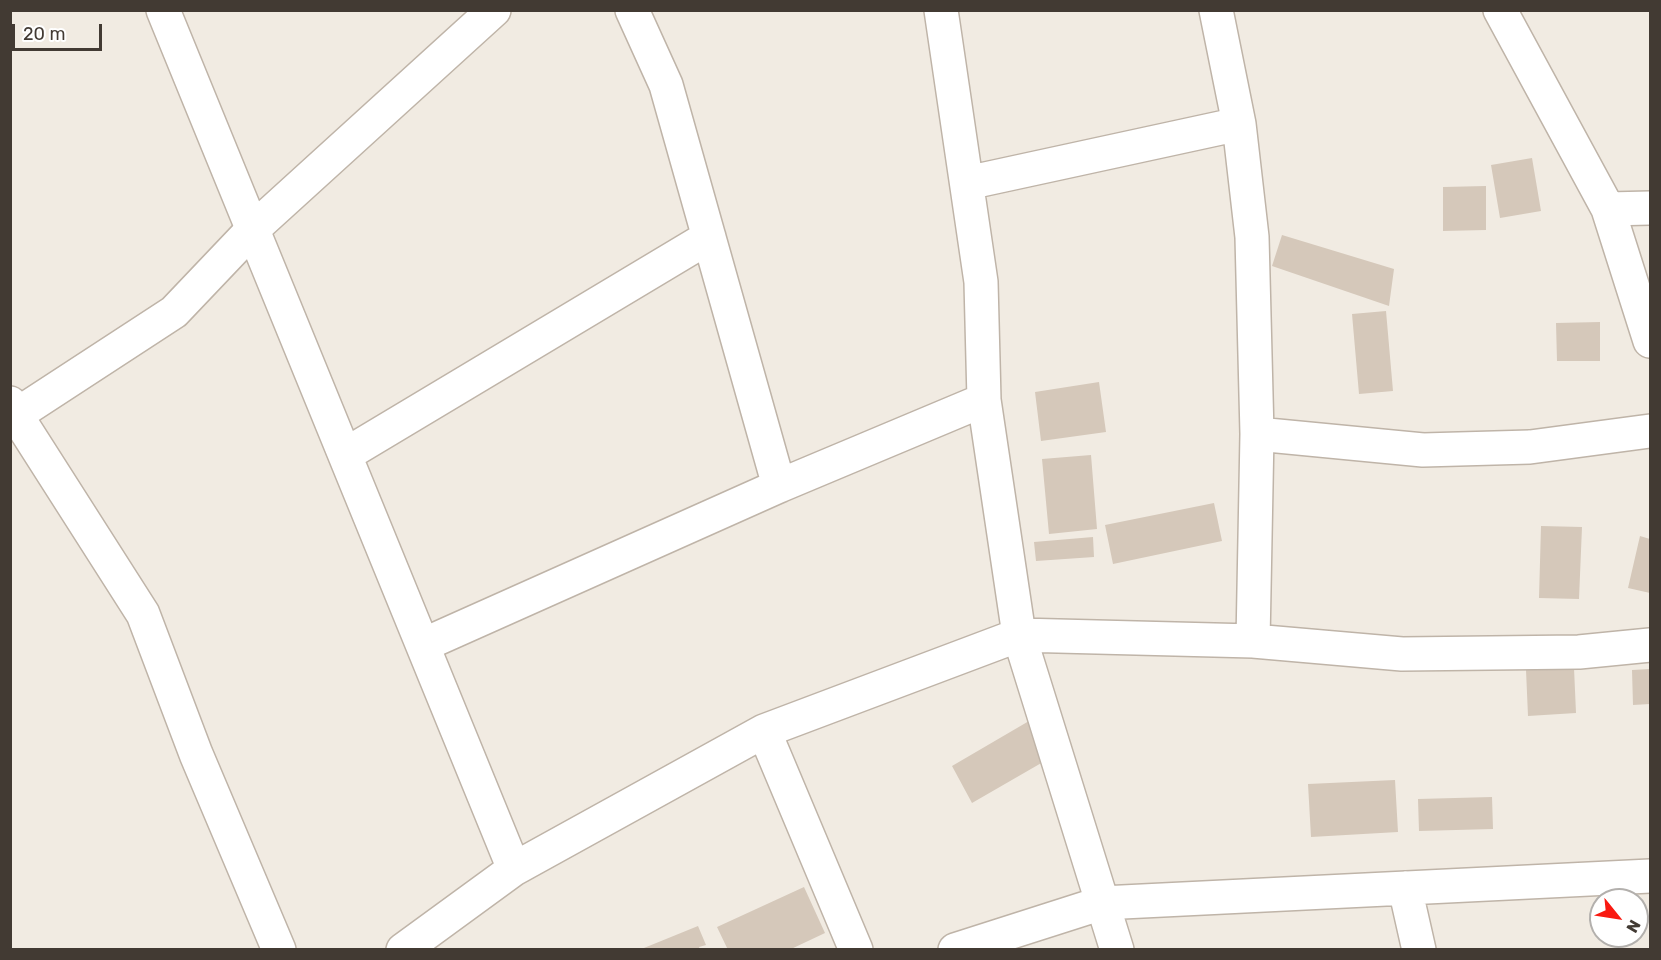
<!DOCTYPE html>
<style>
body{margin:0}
#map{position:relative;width:1661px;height:960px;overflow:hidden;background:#f1ebe2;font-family:Rubik,sans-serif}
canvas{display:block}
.frame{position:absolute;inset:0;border:12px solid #423a33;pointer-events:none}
.north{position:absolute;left:1589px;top:888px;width:60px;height:60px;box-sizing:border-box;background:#fff;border:2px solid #b3b0ad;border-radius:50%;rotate:120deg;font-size:16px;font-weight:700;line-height:24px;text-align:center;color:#423a33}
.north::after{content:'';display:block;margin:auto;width:21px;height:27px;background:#f91a11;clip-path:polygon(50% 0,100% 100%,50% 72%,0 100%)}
.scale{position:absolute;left:12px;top:24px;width:90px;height:27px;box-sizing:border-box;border:3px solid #423a33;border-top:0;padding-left:8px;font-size:18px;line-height:21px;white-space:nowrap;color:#423a33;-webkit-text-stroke:4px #fff;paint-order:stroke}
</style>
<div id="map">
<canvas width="1661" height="960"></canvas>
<div class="frame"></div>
<div class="north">N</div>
<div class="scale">20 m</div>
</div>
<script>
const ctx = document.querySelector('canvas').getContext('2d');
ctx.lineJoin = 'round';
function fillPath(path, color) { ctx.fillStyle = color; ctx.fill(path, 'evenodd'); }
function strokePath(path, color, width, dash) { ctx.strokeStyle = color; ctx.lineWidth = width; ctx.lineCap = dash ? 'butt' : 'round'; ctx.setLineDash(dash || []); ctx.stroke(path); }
const building = new Path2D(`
 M1532 158 1541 211 1500 218 1491 165Z
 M1486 186V230L1443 231V187Z
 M1282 235 1394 269 1389 306 1272 266Z
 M1386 311 1393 391 1359 394 1352 314Z
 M1600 322V361H1557L1556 323Z
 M1099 382 1106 432 1041 441 1035 392Z
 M1091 455 1097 529 1049 534 1042 459Z
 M1214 503 1222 541 1113 564 1105 525Z
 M1541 526 1582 527 1579 599 1539 598Z
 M1640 536 1650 539V593L1628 588Z
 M1093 537 1094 557 1036 561 1034 542Z
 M1574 668 1576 713 1528 716 1526 670Z
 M1650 669V704L1633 705 1632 670Z
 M1029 721 1050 758 972 803 952 766Z
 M1395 780 1398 832 1311 837 1308 784Z
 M1492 797 1493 829 1419 831 1418 799Z
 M804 887 825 933 789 950H728L717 927Z
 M698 926 706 945 699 947 700 950H639Z`);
const minor = new Path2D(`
 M163 10 514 869
 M632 10 666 85 779 486
 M941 10 981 282 984 400 1019 635 1117 950
 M1216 10 1239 124 1252 237 1257 434 1253 641
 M1500 10 1608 209 1650 341
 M967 183 1239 124
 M1608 209 1650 208
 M10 403 16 415 143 614 196 754 279 950
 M1257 434 1423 450 1530 447 1650 431
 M345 455 709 237
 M423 645 779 486 984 400
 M764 731 856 950
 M1405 888 1419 950
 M403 950 514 869 764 731 1019 635 1253 641 1402 654 1579 652 1650 645
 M955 950 1102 903 1650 876`);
const tertiary = new Path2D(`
 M10 419 174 312 252 230 494 10`);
fillPath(building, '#d5c8ba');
strokePath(minor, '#bfb4a8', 36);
strokePath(tertiary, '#bfb4a8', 36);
strokePath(minor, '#fff', 33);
strokePath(tertiary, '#fff', 33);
</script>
